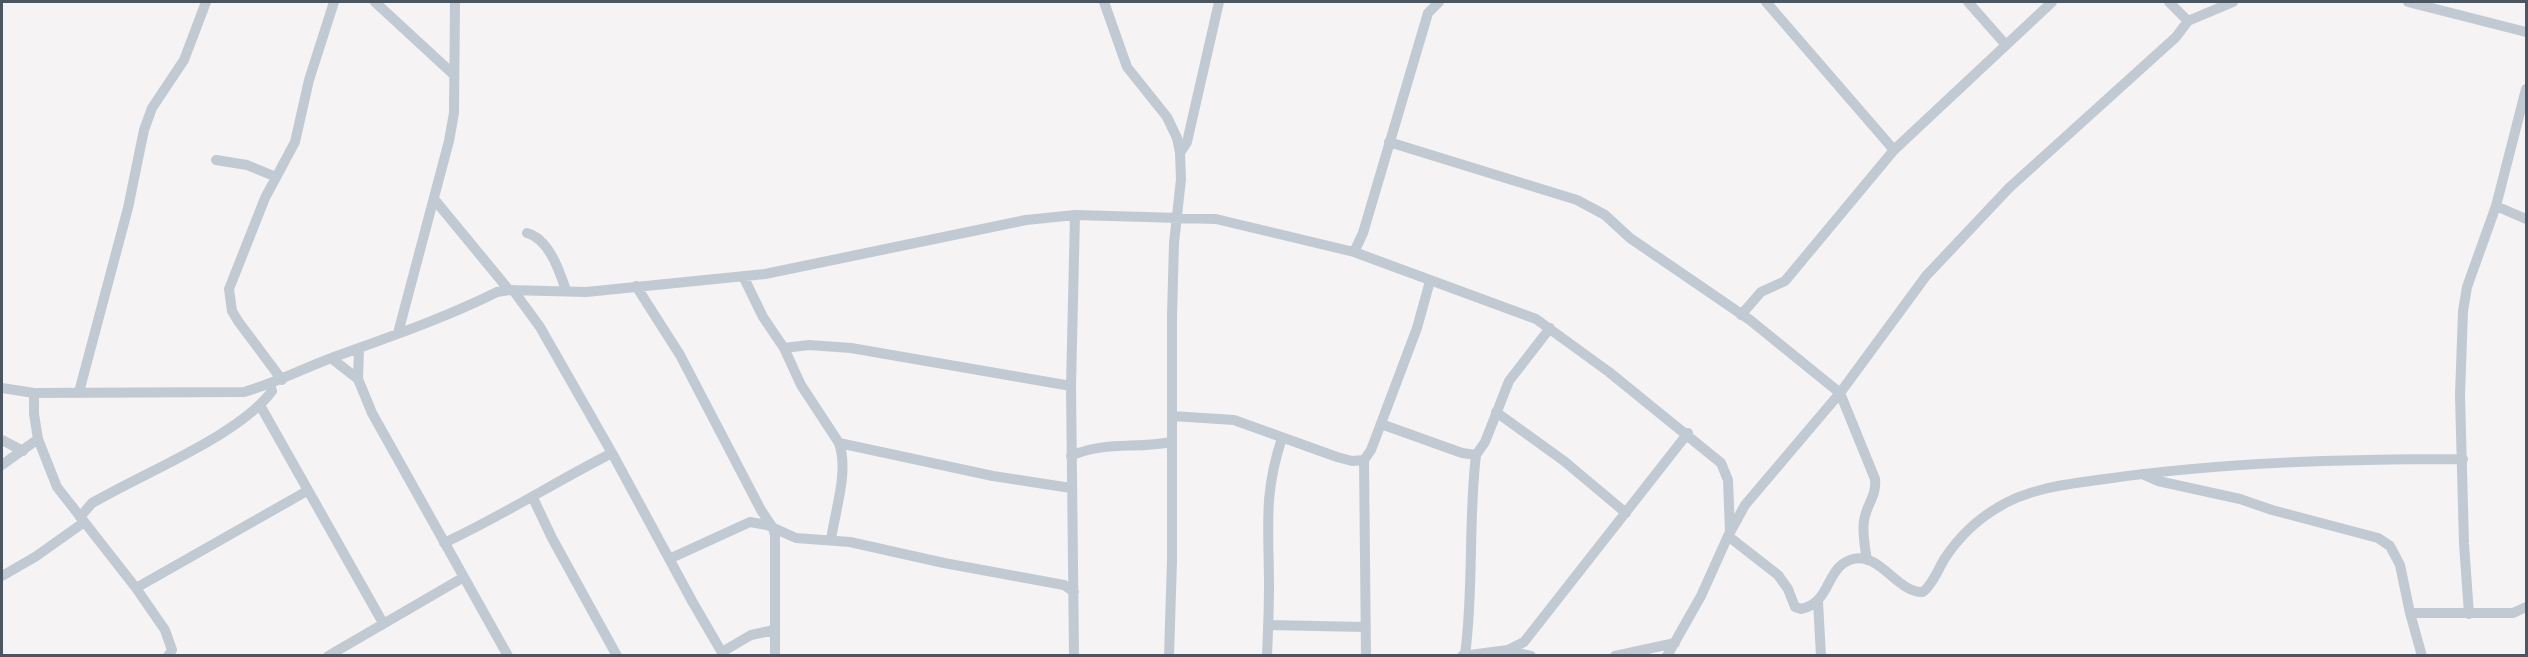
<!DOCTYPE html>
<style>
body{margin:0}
#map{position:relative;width:2528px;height:657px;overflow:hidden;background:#f5f3f3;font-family:"Public Sans",sans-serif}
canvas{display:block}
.frame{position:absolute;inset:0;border:3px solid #4a5661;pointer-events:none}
</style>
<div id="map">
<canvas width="2528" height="657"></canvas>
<div class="frame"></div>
</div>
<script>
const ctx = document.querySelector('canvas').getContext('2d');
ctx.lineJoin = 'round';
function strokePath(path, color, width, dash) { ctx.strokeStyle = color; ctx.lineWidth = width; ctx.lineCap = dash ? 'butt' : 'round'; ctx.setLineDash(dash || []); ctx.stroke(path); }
const minor = new Path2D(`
 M375 2 453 74
 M1104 2 1127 67 1167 117 1177 138 1180 153 1181 179 1174 243 1172 316V560L1169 656
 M1766 2 1894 150
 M1968 2 2006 45
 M2169 2 2188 21
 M2408 2 2526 32
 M1389 142 1577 200 1605 215 1630 238 1750 320 1840 393 1875 479C1877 496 1866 505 1864 521 1862 533 1865 547 1867 560
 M1180 153 1187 142 1219 2
 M216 160 247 165 276 177
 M434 199 509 290
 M2496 206 2526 219
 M527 233C549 239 559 270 566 290
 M1354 252 1363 233 1428 13 1439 2
 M743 276 763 317 784 348 801 385 839 443C849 472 835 510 831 540
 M636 286 680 355 761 510 773 528 775 535V656
 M513 290 540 327 612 453 692 601 724 656
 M1741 315 1761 292 1785 281 1894 150 2052 2
 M398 333 449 141 454 113 455 2
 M359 348 358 379 372 413 508 656
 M784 348 809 345 851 348 1071 386
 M331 358 358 379
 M282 380 238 321 232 311 229 289 265 198 295 142 309 80 334 2
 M2 388 34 393 244 392C276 383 304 368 334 357 389 337 445 318 497 292L509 290 586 292 765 274 1026 220 1075 215 1216 219 1354 252 1536 319 1609 372 1721 463 1728 480 1730 532
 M79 392 128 208 144 130 152 108 184 60 206 2
 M34 393V414L38 439 57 487 136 588 165 630 172 650 168 656
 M261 407 383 623
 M1496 412 1564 461 1626 513
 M1172 416 1234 420 1337 457 1352 461 1364 460 1371 450 1417 328 1430 281
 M1381 424 1462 453 1476 455 1485 442 1509 381 1550 328
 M2 440 23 451
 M839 443 993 476 1071 488
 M1071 456C1103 441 1137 449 1171 442
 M1364 460 1366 656
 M2 465 38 439
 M2142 474 2158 481 2240 499 2272 510 2378 538 2390 546 2400 565 2410 613 2422 656
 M533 498 552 538 617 656
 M80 517 92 503 105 496C153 469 241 433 272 391L270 384
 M1728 536 1778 575 1788 589 1795 607 1801 609C1832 603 1825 566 1853 559 1880 552 1897 593 1923 592 1934 583 1938 569 1945 558 1959 537 1975 521 1997 508 2028 488 2069 484 2105 479 2223 462 2344 459 2463 459
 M444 543C502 516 555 482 612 453
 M669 559 750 522 767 525 796 538 850 542 944 563 1064 585 1074 592
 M2 576 35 557 83 523
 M136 588 307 491
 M1818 602 1821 656
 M2410 613H2513L2526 607
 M2469 614 2464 544 2460 395 2463 311 2467 287 2496 206 2526 89
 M1268 625 1365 627
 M1508 651 1531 656
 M722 652 751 635 774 630
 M1465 655C1474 589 1468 522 1476 455
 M328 656 464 577
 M1074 656 1071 386 1075 215
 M1267 656C1268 632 1269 609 1269 586 1269 528 1263 495 1282 438
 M1462 656 1508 650 1524 642 1688 433
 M1615 656 1675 643
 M1667 656 1701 596 1728 536 1745 505 1840 393 1926 276 2009 188 2176 37 2188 21 2233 2`);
strokePath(minor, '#c1cad2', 10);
</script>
